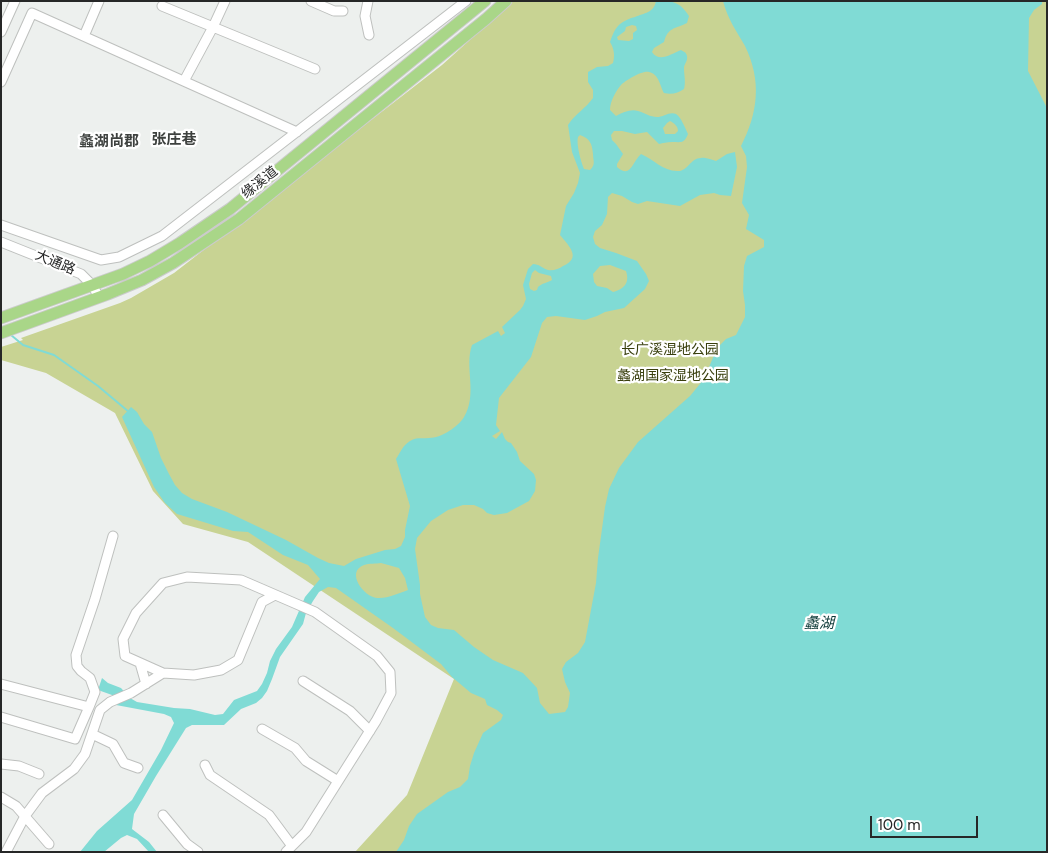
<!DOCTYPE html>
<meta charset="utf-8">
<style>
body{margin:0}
#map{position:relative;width:1048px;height:853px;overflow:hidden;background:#edf0ee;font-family:"DM Sans",sans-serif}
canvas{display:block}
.frame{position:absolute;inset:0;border:2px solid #262727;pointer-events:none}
.scale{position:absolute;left:870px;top:816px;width:108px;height:22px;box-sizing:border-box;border:2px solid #262727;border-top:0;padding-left:6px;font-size:15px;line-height:18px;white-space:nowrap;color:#262727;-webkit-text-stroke:4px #fff;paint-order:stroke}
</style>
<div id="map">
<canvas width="1048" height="853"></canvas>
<div class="frame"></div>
<div class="scale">100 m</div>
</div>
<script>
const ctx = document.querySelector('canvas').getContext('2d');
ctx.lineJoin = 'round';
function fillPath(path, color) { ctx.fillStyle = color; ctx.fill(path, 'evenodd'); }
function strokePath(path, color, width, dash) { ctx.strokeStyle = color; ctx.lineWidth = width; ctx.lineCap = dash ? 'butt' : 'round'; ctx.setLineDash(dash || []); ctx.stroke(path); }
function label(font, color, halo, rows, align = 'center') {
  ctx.font = font + ' "DM Sans","Noto Sans SC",sans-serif'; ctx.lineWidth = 4.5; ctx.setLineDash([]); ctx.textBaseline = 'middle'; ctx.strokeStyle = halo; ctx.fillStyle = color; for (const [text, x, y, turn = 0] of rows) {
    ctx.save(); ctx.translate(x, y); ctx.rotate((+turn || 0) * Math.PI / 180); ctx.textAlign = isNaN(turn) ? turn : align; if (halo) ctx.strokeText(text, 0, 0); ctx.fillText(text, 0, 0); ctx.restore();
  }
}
const green = new Path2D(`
 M513 1H1047V852H355L407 795 454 679 248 542 183 524 153 491 115 413 46 373 1 360V347L23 340 21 338 120 303 131 298 174 273 442 65Z`);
const water = new Path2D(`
 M656 1C673 1 679 1 689 16L687 23C675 29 668 27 664 42L654 48 652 52C659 63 671 54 681 50 684 52 686 52 687 56 688 61 684 64 684 68 684 75 686 82 684 89 678 93 672 95 664 93 660 86 659 74 649 72 642 70 625 81 621 85 615 92 610 102 610 110L616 116C623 112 631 109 638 111 645 113 650 117 657 117 663 117 670 111 676 114 681 117 685 128 688 134 684 144 681 142 672 142 667 142 663 143 659 144L647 132 635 134 622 131H614L611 135 612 140 616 144 623 154 617 164V167C631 179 632 162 641 154 653 159 663 171 677 171 688 172 690 158 701 158 705 157 712 160 716 161L727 154 735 152 737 167 731 196 720 195 714 193 700 195 680 206 647 201 638 204 632 202 622 196 612 193 608 197 607 214 602 225 595 231 593 237 595 244 600 248 616 253 637 261 646 274 649 281 645 289 624 308 605 312 597 316 585 320 556 316 547 317 542 323 531 357 499 398 496 425 500 431 492 436 496 439 502 432 505 439 508 442 511 443 517 452 520 461 534 474 536 480 535 491 529 501 507 513 494 515 487 513 483 509 474 505H463L448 510 431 521 417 538 415 549 420 585V594L425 617 431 625 438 628 454 630 474 647 493 660 523 673 537 688 540 703 549 714 565 712 568 707 570 693 565 682 562 669 566 662 578 653 585 642 596 583 598 558 605 507 609 489 619 468 638 442 690 396 704 379 717 348 726 339 736 335 745 317V305L743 291 744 266 747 256 764 247V240L746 229 749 215 742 203 747 167 746 156 741 146C758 113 762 81 745 46 736 30 728 20 723 1H1042V4L1034 10 1029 18 1028 71 1047 108V852H396L404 840 409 826 417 814 448 792 460 787 468 779 470 766 474 753 483 733 501 720 503 715 497 710 487 705 485 699 471 693 452 677 441 664 393 628 336 588 328 587 319 592 313 601 306 613 303 624 280 657 272 679 267 691 262 698 256 703 241 709 224 725H192L186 728 156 776 134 814 132 829 149 842 157 852H149L137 839 127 835 121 838 104 852H80L97 831 132 800 161 750 174 723 171 717 164 714 116 705 112 695 98 690 102 678 108 683 121 688 130 698 137 702 174 708 190 709 215 715 223 714 234 700 257 691 262 684 267 673 270 661 276 649 292 627 305 597 320 579 308 565 283 555 248 532 233 531 177 514 165 503 154 487 122 417 131 407 137 412 144 424 152 432 161 458 169 474 175 485 182 493 192 499 227 512 286 540 318 558 329 563 344 566 356 559 385 550 395 549 401 546 405 537V530L410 506 396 459C400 453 403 445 410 441 416 437 422 439 429 438 441 438 458 427 464 417 478 394 464 367 472 345L498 331 501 336 505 333 502 327 520 310 523 306 526 299 523 285 528 269 533 264C539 264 542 268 548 270 553 271 559 269 563 266 582 258 569 246 560 235L566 206 574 193 578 183 580 173 572 152 568 125C575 114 586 108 593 98V90L588 82V72L597 67 608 66 613 63C615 55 614 49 610 42 612 36 615 28 620 24 624 21 630 18 635 17 644 13 654 13 656 1ZM632 25 636 26 637 30 633 33V39L629 41 618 40 617 37 625 31 626 27ZM670 121C674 123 678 126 678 131L675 134H665L663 128 667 123ZM580 135C590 139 592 143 593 154 593 161 596 164 590 170L584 169C581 162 576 144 578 137ZM610 265 626 271C630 283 624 289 613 292L607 288 597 286 594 282 593 274 600 266ZM535 270 539 273 551 276 552 280C547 283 542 283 538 287L537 290 534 291 530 289 529 284 532 273ZM381 563 399 568 405 578 408 590C399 593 387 599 377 598 364 597 345 572 364 565 369 563 376 564 381 563Z`);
const stream = new Path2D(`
 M11 335 23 345 54 355 98 386 129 412`);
const minor = new Path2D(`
 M311 1 334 11H343
 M368 1 365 16 369 35
 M162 6 315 69
 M1 32 15 1
 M84 36 99 1
 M184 81 213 27 225 1
 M1 82 32 13 297 132
 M1 225 101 260 119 257 162 236 466 1
 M1 242 81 274 92 285 99 297
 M140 663 146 684
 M163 673 125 656 123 639 136 613 163 583 187 577 241 580 315 612 377 656 390 672 391 693 376 721 306 832 286 852
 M303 681 350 711 370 731
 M1 684 89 707 75 739 1 717
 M89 707 95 692 90 678 81 671 77 666 76 655 95 599 113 536
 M262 729 295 748 306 761 338 781
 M92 734 113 744 124 763 138 768
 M1 764 19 766 39 774
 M205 765 210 775 269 815 292 846
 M1 797 16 806 49 844
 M163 815 187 844 198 852
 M6 852 25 816 42 793 74 769 85 754 100 710 110 702 131 693 163 673 194 675 221 670 238 660 262 602 275 595`);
const major = new Path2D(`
 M1 318 123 274 150 261 180 243 230 209 485 1
 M1 333 108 294 142 280 173 263 239 219 486 19 506 1`);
const streetNames = [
 ["缘溪道",260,183,-39],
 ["大通路",55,263,23]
];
const parkNames = [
 ["长广溪湿地公园",670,350],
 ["蠡湖国家湿地公园",673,376]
];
const neighbourhoodNames = [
 ["张庄巷",174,140],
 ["蠡湖尚郡",109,142]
];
const waterNames = [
 ["蠡湖",819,624]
];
fillPath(green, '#c8d393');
fillPath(water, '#80dbd5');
strokePath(stream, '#80dbd5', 2);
strokePath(minor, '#bec0be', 11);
strokePath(major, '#cbcbcb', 13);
strokePath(minor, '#fff', 9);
strokePath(major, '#a9d688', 11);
label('14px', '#262727', '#fff', streetNames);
label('14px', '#393f0d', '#fff', parkNames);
label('bold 15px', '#3e413f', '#fff', neighbourhoodNames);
label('italic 15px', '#0e3a38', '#fff', waterNames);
</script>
